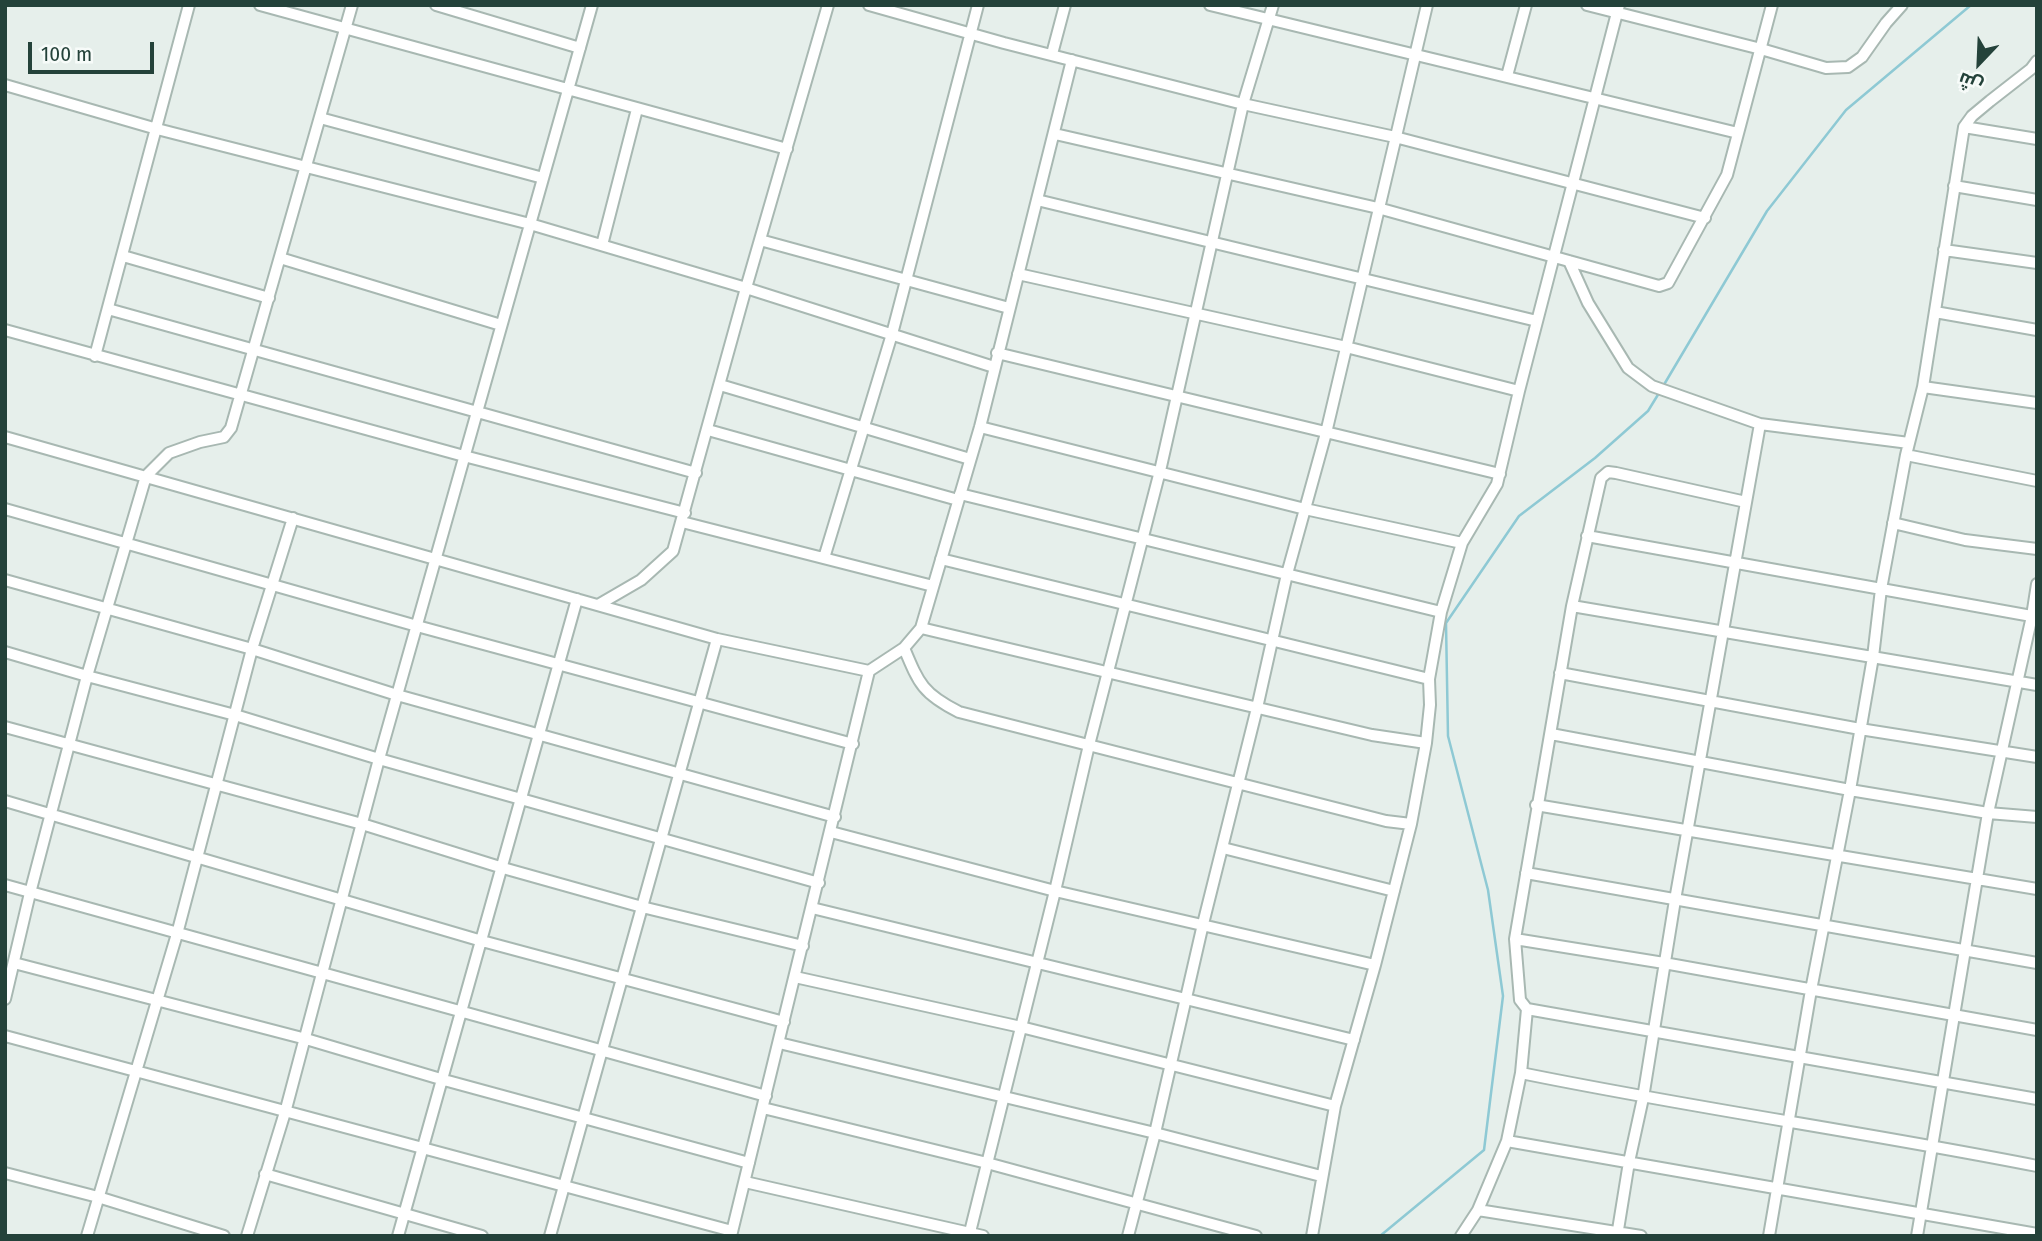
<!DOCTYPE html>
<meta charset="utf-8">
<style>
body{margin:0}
#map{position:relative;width:2042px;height:1241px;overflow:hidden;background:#e6efeb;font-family:"Fira Sans Condensed",Cairo,sans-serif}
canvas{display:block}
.frame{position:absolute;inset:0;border:7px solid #24423a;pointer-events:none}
.north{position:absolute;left:1944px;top:28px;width:70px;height:70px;-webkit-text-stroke:5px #f7fbf9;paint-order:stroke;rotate:203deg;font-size:19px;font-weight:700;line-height:28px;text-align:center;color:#24423a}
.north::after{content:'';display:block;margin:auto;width:24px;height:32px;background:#24423a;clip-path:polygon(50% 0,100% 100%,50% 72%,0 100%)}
.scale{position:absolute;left:28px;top:42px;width:126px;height:32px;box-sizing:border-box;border:4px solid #24423a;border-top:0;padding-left:9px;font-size:21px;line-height:24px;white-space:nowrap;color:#24423a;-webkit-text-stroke:5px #f7fbf9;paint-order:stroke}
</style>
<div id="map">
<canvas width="2042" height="1241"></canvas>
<div class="frame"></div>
<div class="north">ش</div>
<div class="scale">100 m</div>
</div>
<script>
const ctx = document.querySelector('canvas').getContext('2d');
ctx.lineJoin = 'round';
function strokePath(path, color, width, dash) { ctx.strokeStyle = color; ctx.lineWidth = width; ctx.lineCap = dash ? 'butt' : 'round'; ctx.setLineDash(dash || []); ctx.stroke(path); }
const stream = new Path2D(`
 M1662 388 1767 211 1846 110 1971 5
 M1380 1236 1484 1150 1503 996 1488 890 1448 736 1446 623 1519 516 1595 458 1648 411 1659 393`);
const minor = new Path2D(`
 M260 5 787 149
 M436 5 580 48
 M869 5 1004 43 1243 104 1395 137 1705 218
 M1210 5 1738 133
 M1587 5 1761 49 1826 68 1848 67 1862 57 1886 23 1902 5
 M1052 54 1065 5
 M1072 60 980 427 921 628 904 648C919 684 923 694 959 712L1386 821 1411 824
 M1507 76 1526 5
 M5 85 157 129 530 224 746 288 994 367
 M320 118 543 178
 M1964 127 2037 139
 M1055 134 1378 208 1659 286 1668 283 1727 175 1772 5
 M1954 186 2037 200
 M1037 200 1537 321
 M760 240 1009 308
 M602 245 637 109
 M1944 250 2037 263
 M123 256 269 298
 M280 258 501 325
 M1569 261 1588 303 1628 368 1652 386 1760 424 1909 443
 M1018 274 1346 347 1519 391
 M108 309 696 473
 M1935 312 2037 330
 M5 330 464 456 685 513
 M997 353 1500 474
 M95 356 189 5
 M720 385 970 459
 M1923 387 2037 403
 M980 427 1305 509 1462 543
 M708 430 958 500
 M5 437 717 639 869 671 904 648
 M1906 455 2037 481
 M960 494 1441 612
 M5 509 417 626 853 744
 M682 522 933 586
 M1893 523 1965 540 2037 549
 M1587 536 2037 617
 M824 558 892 334 978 5
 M941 559 1429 679
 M5 580 252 649 397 695 835 817
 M598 605 641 580 673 551 746 288 828 5
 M1572 606 2037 685
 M921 628 1372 735 1426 743
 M5 652 87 676 235 715 379 759 819 883
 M1560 673 1860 729 2037 757
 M5 727 362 824 503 868 642 907 803 946
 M1551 734 1850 790 1988 813 2037 817
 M5 801 482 941 784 1022
 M1536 805 2037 889
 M831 832 1055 891 1375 965
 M1223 848 1394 891
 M1526 873 2037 963
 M5 885 766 1096
 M812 908 1354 1040
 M1515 939 1664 963 2037 1030
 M14 963 306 1039 444 1080 749 1163
 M795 977 1021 1027 1335 1106
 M5 999 30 893 87 676 146 476 169 453 200 442 224 437 231 428 352 5
 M1527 1009 2037 1099
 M5 1036 732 1231
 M779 1043 1155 1133 1321 1176
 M1521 1073C1692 1108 1865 1132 2037 1166
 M763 1108 987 1163 1256 1236
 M1507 1141 2037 1234
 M5 1173 98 1197 224 1236
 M265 1174 482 1236
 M745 1182 983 1236
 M1478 1210 1641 1236
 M87 1236 177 934 252 649 293 518
 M247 1236 286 1109 379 759 592 5
 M398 1236 577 599
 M550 1236 717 639
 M731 1236 869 671
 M969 1236 1055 891 1089 745 1160 471 1243 104 1273 5
 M1128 1236 1155 1133 1203 924 1257 708 1287 574 1326 433 1427 5
 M1312 1236 1335 1106 1375 965 1411 824 1426 743 1430 705 1429 679 1441 612 1462 543 1497 484 1519 391 1619 5
 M1461 1236 1478 1210 1507 1141 1521 1073 1527 1009 1520 1000 1515 939 1572 606 1601 478 1608 472 1616 473 1746 502
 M1617 1236 1629 1162 1643 1098 1675 900 1760 424
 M1769 1236 1811 990 1850 790 1873 657 1881 589 1906 455 1923 387 1964 127 1972 116 1990 101 2031 69 2037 61
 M1917 1236 1988 813 2032 616 2037 584`);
strokePath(stream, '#8ec9d4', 2.5);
strokePath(minor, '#a8b8b2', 14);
strokePath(minor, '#fff', 10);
</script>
